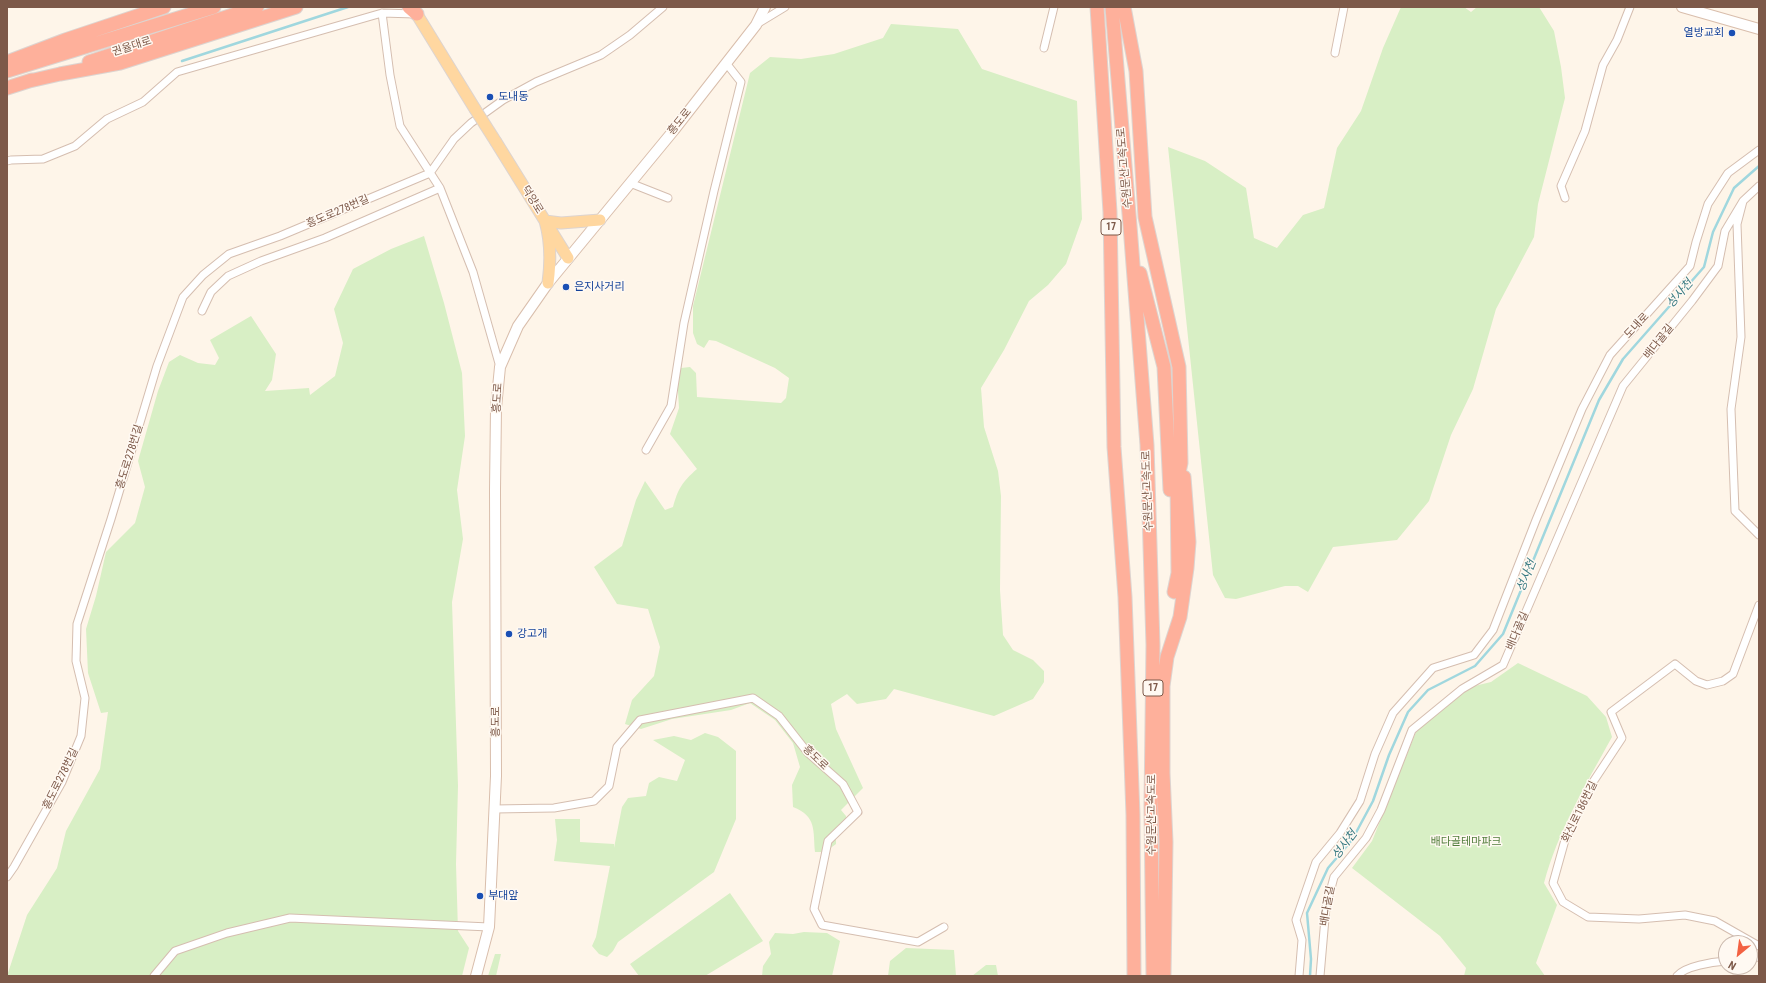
<!DOCTYPE html>
<meta charset="utf-8">
<style>
body{margin:0}
#map{position:relative;width:1766px;height:983px;overflow:hidden;background:#fef5e9;font-family:"Roboto Condensed",sans-serif}
canvas{display:block}
.frame{position:absolute;inset:0;border:8px solid #7d5949;pointer-events:none}
.north{position:absolute;left:1718px;top:935px;width:40px;height:40px;box-sizing:border-box;background:#fff9f2;border:1px solid #cbb9ae;border-radius:50%;rotate:209deg;font-size:11px;font-weight:700;line-height:16px;text-align:center;color:#7d5949}
.north::after{content:'';display:block;margin:auto;width:14px;height:18px;background:#f36243;clip-path:polygon(50% 0,100% 100%,50% 72%,0 100%)}
</style>
<div id="map">
<canvas width="1766" height="983"></canvas>
<div class="frame"></div>
<div class="north">N</div>
</div>
<script>
const ctx = document.querySelector('canvas').getContext('2d');
ctx.lineJoin = 'round';
function fillPath(path, color) { ctx.fillStyle = color; ctx.fill(path, 'evenodd'); }
function strokePath(path, color, width, dash) { ctx.strokeStyle = color; ctx.lineWidth = width; ctx.lineCap = dash ? 'butt' : 'round'; ctx.setLineDash(dash || []); ctx.stroke(path); }
function label(font, color, halo, rows, align = 'center') {
  ctx.font = font + ' "Roboto Condensed","Noto Sans KR",sans-serif'; ctx.lineWidth = 3; ctx.setLineDash([]); ctx.textBaseline = 'middle'; ctx.strokeStyle = halo; ctx.fillStyle = color; for (const [text, x, y, turn = 0] of rows) {
    ctx.save(); ctx.translate(x, y); ctx.rotate((+turn || 0) * Math.PI / 180); ctx.textAlign = isNaN(turn) ? turn : align; if (halo) ctx.strokeText(text, 0, 0); ctx.fillText(text, 0, 0); ctx.restore();
  }
}
const green = new Path2D(`
 M1401 7H1464L1471 12 1477 7H1539L1554 31 1561 67 1565 98 1538 204 1534 237 1496 309 1473 389 1451 435 1429 501 1397 540 1333 547 1308 592 1298 586H1285L1236 599 1225 598 1213 575 1168 147 1205 161 1246 188 1254 238 1277 248 1303 215 1324 208 1337 148 1361 111 1383 48Z
 M891 24 958 29 982 69 1077 101 1082 219 1066 264 1048 285 1029 301 1004 350 981 388 984 427 998 471 1001 496 1000 590 1003 635 1013 650 1033 660 1044 671V682L1033 699 994 716 894 689 886 699 857 704 847 694 831 704 836 729 863 788 841 810 846 816V824L836 831V844L825 852H815C813 831 817 816 793 807L792 785 800 767 793 743 775 720 750 703 731 710 672 719 641 729 625 724 632 700 654 676 660 647 648 609 617 604 594 567 622 546 636 500 645 481 665 510 673 507C678 489 682 482 697 469L670 434 679 408 677 375 681 368 690 367 696 373 697 397 781 403 786 398 789 378 775 368 716 341 709 340 704 348 697 344 693 333V306L750 73 770 57 801 59 834 54 883 38Z
 M424 236 444 303 462 373 465 436 457 490 463 539 452 602 458 786 456 864 458 931 469 948 462 976H7L27 915 57 868 66 831 100 769 108 712 101 713 88 673 86 629 96 596 106 552 135 523 145 487 138 461 158 391 169 362 180 355 198 363 215 365 219 358 210 340 251 316 276 354 272 380 265 391 309 388 310 395 335 376 343 343 334 309 353 269 391 249Z
 M1518 663 1587 696 1606 717 1612 737C1586 784 1558 831 1544 883L1557 905 1536 963 1545 976H1464L1466 968 1440 936 1352 868 1372 841 1416 732 1462 689 1491 682Z
 M705 733 718 737 736 751V819L714 872 618 942 613 951 607 957 599 954 592 946 596 937 610 866 554 861 557 840 555 819H580V842L614 844V848L622 807 628 798 646 796 649 783 659 777 677 781 685 760 653 740 674 736 691 740Z
 M730 893 763 941 705 976H639L630 964Z
 M804 932 827 933 840 941 832 976H762L763 966 771 954 769 942 775 933 793 934Z
 M906 948 954 950 956 976H888L890 961Z
 M495 954H501L496 976H488Z
 M986 965H996L998 976H972Z`);
const stream = new Path2D(`
 M182 61 348 7
 M1310 976 1311 959 1307 913 1328 868 1352 840 1373 801 1389 755 1408 712 1428 690 1475 666 1503 634 1599 400 1623 359 1704 267 1713 232 1734 188 1759 166`);
const street = new Path2D(`
 M382 13 390 75 400 126 440 188 473 272 500 367
 M757 24 785 7
 M1044 48 1054 7
 M1335 53 1344 7
 M7 161 11 160 43 159 75 146 107 119 143 102 177 72 382 13 415 14
 M630 183 668 198
 M1759 186 1743 201 1737 224 1741 337 1731 409 1735 511 1759 535
 M1565 198 1561 186 1585 131 1603 65 1617 40 1630 7
 M202 311 211 292 228 276 261 261 325 238 440 188
 M646 450 671 406 684 323 714 191 741 82 726 63
 M1759 605 1733 674 1723 681 1707 685 1696 681 1675 664 1611 712 1622 738 1591 785 1565 840 1553 883 1563 902 1588 917 1639 919 1685 915 1715 921 1759 946
 M495 809 554 808 594 801 609 786 617 747 640 720 753 698 779 716 808 753 843 784 858 812 828 841 814 909 822 925 918 942 944 927
 M7 877 14 867 62 782 81 736 85 698 76 661 77 624 111 519 157 366 183 297 203 275 229 254 280 236 430 173 454 139 471 123 503 100 536 82 601 55 630 35 663 7
 M1750 958 1759 957
 M154 976 175 951 227 933 290 918 489 927
 M1299 976 1302 940 1296 920 1316 862 1340 833 1360 801 1375 754 1393 713 1433 668 1474 655 1493 630 1536 520 1582 409 1610 355 1690 266 1696 242 1708 204 1728 173 1759 150
 M1320 976 1326 907 1334 877 1366 838 1381 810 1412 730 1462 689 1503 665 1623 386 1692 301 1718 266 1725 231 1743 201
 M1677 976C1685 966 1713 962 1726 961`);
const secondary = new Path2D(`
 M1682 7 1759 29
 M476 976 489 927 496 776 495 490 496 408 500 367 518 326 548 283 674 130 756 25 765 7`);
const primary = new Path2D(`
 M413 8 475 109
 M496 142 568 258
 M548 283C551 261 551 242 545 221L561 223 600 220`);
const highway = new Path2D(`
 M409 7 417 14
 M1097 7 1110 212 1114 447 1125 597 1133 815 1134 976
 M1112 7 1130 226 1147 445 1153 645 1151 806 1153 976
 M1124 7 1136 71 1145 217 1179 367 1181 463 1177 482 1178 573 1174 592
 M7 62 65 40 164 7
 M89 62 257 7
 M7 71 214 7
 M25 82 60 74 120 63 296 7
 M7 88 32 80
 M1140 273 1164 367 1170 490
 M1164 976 1166 842 1163 773V686L1167 657 1180 617 1187 568 1189 542 1184 477`);
const primaryBridge = new Path2D(`
 M475 109 496 142`);
const markers = [
 [1732,33,4,"#1a4fb4"],
 [490,97,4,"#1a4fb4"],
 [566,287,4,"#1a4fb4"],
 [509,634,4,"#1a4fb4"],
 [480,896,4,"#1a4fb4"]
];
const shields = [
 [1111,227,20],
 [1153,688,20]
];
const shieldNames = [
 ["17",1111,227],
 ["17",1153,688]
];
const transitNames = [
 ["열방교회",1724,33,"right"],
 ["도내동",498,97],
 ["은지사거리",574,287],
 ["강고개",517,634],
 ["부대앞",488,896]
];
const streetNames = [
 ["권율대로",132,47,-18],
 ["흥도로",680,122,-51],
 ["수원문산고속도로",1125,168,-95],
 ["덕양로",532,200,58],
 ["흥도로278번길",338,212,-23],
 ["도내로",1637,326,-47],
 ["배다골길",1659,342,-51],
 ["흥도로",498,398,-86],
 ["흥도로278번길",130,457,-73],
 ["수원문산고속도로",1148,491,-92],
 ["배다골길",1518,631,-67],
 ["흥도로",496,722,-90],
 ["흥도로",815,758,44],
 ["흥도로278번길",61,779,-64],
 ["화신로186번길",1580,812,-64],
 ["수원문산고속도로",1152,815,-90],
 ["배다골길",1328,906,-80]
];
const parkNames = [
 ["배다골테마파크",1466,842]
];
const waterNames = [
 ["성사천",1680,294,-49],
 ["성사천",1527,576,-68],
 ["성사천",1345,845,-53]
];
fillPath(green, '#d8efc5');
strokePath(stream, '#a0d7de', 2.5);
strokePath(street, '#d5beb0', 9);
strokePath(secondary, '#d9beac', 12);
strokePath(primary, '#ddd4d0', 13);
strokePath(highway, '#ddd4d0', 15);
strokePath(street, '#fff', 7);
strokePath(secondary, '#fff', 10);
strokePath(primary, '#ffd7a0', 11);
strokePath(highway, '#feb09b', 13);
strokePath(primaryBridge, '#ddd4d0', 13, []);
strokePath(primaryBridge, '#ffd7a0', 11);
for (const [x, y, r, color] of markers) { const dot = new Path2D(); dot.arc(x, y, r, 0, 2 * Math.PI); ctx.fillStyle = color; ctx.fill(dot); strokePath(dot, '#fff9f2', 1.5); }
for (const [x, y, w] of shields) { const box = new Path2D(); box.roundRect(x - w / 2, y - 8, w, 16, 3); ctx.fillStyle = '#fff9f2'; ctx.fill(box); strokePath(box, '#7d5949', 1); }
label('bold 10px', '#7d5949', null, shieldNames);
label('11px', '#164399', '#fff9f2', transitNames, 'left');
label('11px', '#7d5949', '#fff9f2', streetNames);
label('11px', '#527e3c', '#fff9f2', parkNames);
label('italic 12px', '#3a7b83', '#fff9f2', waterNames);
</script>
